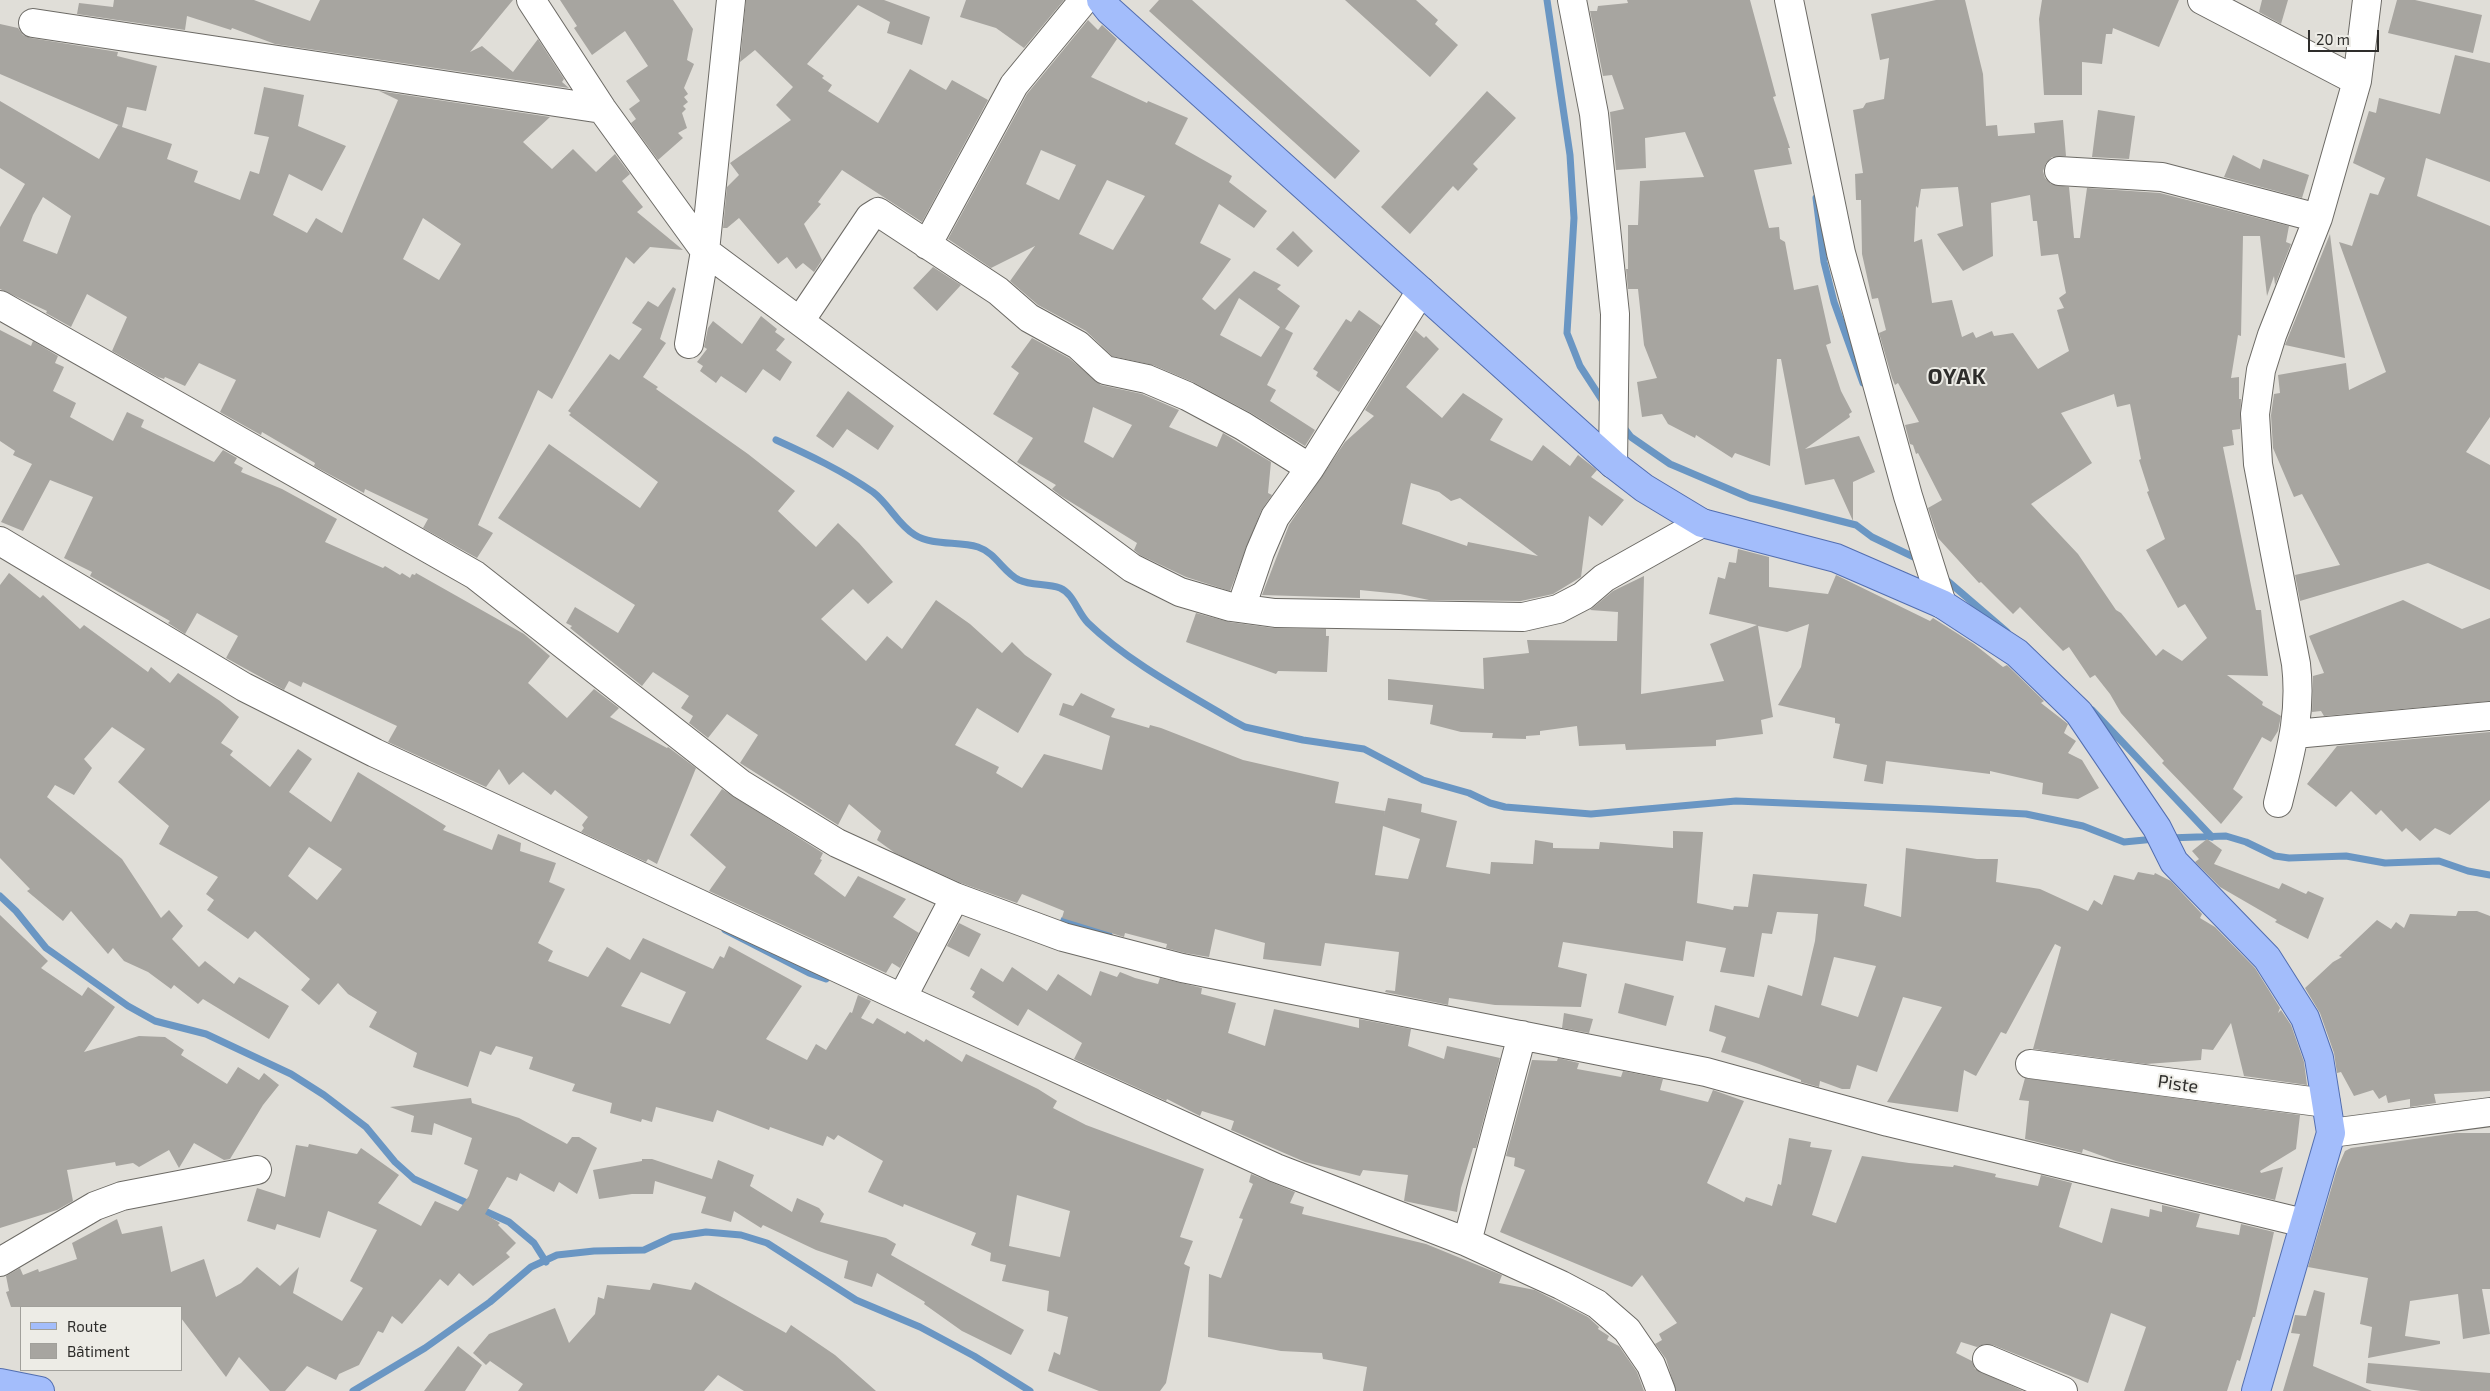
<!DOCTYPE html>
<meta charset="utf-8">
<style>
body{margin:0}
#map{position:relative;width:2490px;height:1391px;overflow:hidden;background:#e0ded8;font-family:"Exo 2",sans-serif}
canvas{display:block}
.legend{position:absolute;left:20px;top:1306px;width:162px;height:65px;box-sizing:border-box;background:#edece6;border:1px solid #a1a09b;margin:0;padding:6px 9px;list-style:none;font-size:15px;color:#2e2d2b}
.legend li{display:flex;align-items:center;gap:10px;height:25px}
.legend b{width:25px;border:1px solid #a1a09b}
.scale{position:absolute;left:2308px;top:30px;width:71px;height:22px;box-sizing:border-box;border:2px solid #2e2d2b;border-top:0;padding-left:6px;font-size:15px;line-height:18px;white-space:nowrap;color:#2e2d2b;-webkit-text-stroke:4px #edece6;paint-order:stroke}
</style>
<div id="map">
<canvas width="2490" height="1391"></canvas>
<ul class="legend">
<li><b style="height:6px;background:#a3bdfb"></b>Route</li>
<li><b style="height:14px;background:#a7a5a0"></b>Bâtiment</li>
</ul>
<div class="scale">20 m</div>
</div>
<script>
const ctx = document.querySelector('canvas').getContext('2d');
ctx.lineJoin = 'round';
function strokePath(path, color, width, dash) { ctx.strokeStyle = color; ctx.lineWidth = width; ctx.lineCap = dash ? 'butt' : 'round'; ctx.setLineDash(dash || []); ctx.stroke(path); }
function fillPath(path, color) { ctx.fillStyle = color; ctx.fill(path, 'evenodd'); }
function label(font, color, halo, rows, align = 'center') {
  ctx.font = font + ' "Exo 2",sans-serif'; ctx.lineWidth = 4; ctx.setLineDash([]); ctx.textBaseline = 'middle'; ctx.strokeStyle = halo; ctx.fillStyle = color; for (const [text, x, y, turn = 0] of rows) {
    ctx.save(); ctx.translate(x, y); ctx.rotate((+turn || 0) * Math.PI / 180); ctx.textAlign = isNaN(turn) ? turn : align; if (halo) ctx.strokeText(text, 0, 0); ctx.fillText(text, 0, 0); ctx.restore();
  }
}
const stream = new Path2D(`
 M1547 0 1570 155 1574 218 1567 333 1580 366 1604 403
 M1816 198 1824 262 1834 302 1863 383
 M1622 425 1631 437 1670 464 1750 498 1856 525 1872 537 1920 560
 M776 440C809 455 843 471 873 492 889 504 898 525 915 535 933 546 958 541 978 547 996 553 1003 572 1019 580 1032 586 1047 583 1060 588 1074 594 1077 612 1088 623 1127 661 1185 692 1232 720L1245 727 1303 740 1364 749 1423 780 1469 793 1490 803 1505 807 1591 814 1736 801 1931 809 2026 814 2083 826 2124 842 2155 839
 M1943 577 2007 632
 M2092 710 2212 837
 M2168 838 2226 836 2246 842 2275 856 2289 858 2346 856 2385 863 2439 861 2468 871 2490 875
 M0 896 16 911 46 948 128 1006 155 1021 206 1034 291 1074 324 1095 366 1127 395 1162 414 1179 509 1222 534 1243 546 1262
 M1064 920 1109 935
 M725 930 809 973 826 979
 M353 1391 425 1348 490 1302 531 1267 557 1255 594 1251 644 1250 672 1237 706 1232 741 1235 767 1243 856 1300 920 1327 974 1356 1030 1391`);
const building = new Path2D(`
 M114 0H254L310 21 320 0H513L470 52 482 46 513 72 538 39 564 79 562 82 569 88 275 44 232 28 231 30 187 16 185 30 77 14 79 3 113 7Z
 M560 0H673L693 29 687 60 694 64 684 88 688 94 684 97 688 102 683 106 686 109 682 113 687 128 678 133 683 138 658 160 631 123 636 119 629 109 640 101 626 81 648 66 625 31 592 55 574 28 577 26Z
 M746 0H884L930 17 922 45 887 33 890 22 858 5 807 64 824 76 822 78 832 85 828 91 878 123 910 69 946 90 952 80 988 100 922 222 842 170 818 202 821 204 804 224 822 260 814 272 803 263 796 269 787 257 778 264 739 218 727 228H723L727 187 739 175 730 163 791 120 776 105 793 87 755 50 740 62Z
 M966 0H1064L1024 48 996 28 960 17Z
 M1159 0H1192L1360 151 1335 179 1149 11Z
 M1345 0H1416L1438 20 1435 24 1458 45 1430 77Z
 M1627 0H1750L1776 96 1773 97 1790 148H1788L1792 164 1754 170 1769 228 1779 227 1780 239 1785 242 1794 290 1818 285 1831 343 1826 345 1841 391 1852 412 1849 414 1850 417 1805 449 1859 436 1875 472 1853 482V521L1834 479 1805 485 1781 359H1777L1770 466 1735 453 1732 458 1696 435 1695 438 1668 424 1662 414 1642 417 1637 382 1657 378 1644 345 1638 289H1628L1626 269H1628V225H1638L1640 181 1704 177 1685 132 1645 138 1646 168 1616 170 1610 112 1624 109 1612 75 1603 76 1590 11H1597L1598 6 1628 3Z
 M1936 0H1965L1983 74 1986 126 1997 125 1998 136 2035 133 2034 123 2063 120 2066 156 2052 157 2046 163 2043 171 2045 178 2051 184 2069 187 2074 238H2080L2087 188 2160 193 2289 226 2286 242 2291 244 2275 285 2274 276 2267 296 2260 236H2243L2241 336 2238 335 2231 378 2239 377V399H2241L2240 429 2232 430 2234 445 2223 447 2256 610H2261L2268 676 2227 675 2263 702 2262 705 2281 716 2278 731 2271 742 2262 737 2233 789 2243 797 2221 824 2162 763 2164 761 2121 713 2110 694 2095 675 2090 678 2069 647 2063 651 2020 607 2013 614 1981 582 1979 583 1938 538 1928 508 1942 500 1918 453 1916 454 1913 445 1910 444 1905 425 1919 422 1898 383 1895 385 1892 378 1879 333 1886 330 1878 298 1872 299 1862 254 1861 200H1856L1855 174 1863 173 1853 110 1863 108 1866 103 1884 99 1889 58 1880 60 1871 14ZM1958 187 1963 226 1937 234 1963 271 1993 256 1991 203 2030 195 2033 221H2037L2041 256 2058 254 2066 293 2059 298 2064 308 2057 310 2069 351 2038 369 2013 333 1994 336 1992 331 1976 338 1973 332 1962 337 1952 300 1932 303 1922 239 1914 242 1916 206 1918 208 1921 189ZM2114 394 2117 407 2130 404 2141 459 2139 460 2149 491 2147 492 2165 539 2146 550 2178 608 2185 604 2207 638 2182 661 2163 649 2156 656 2121 613 2116 610 2078 554 2031 504 2092 463 2061 413Z
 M2042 0H2179L2159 47 2113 28 2112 34H2106L2102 64 2082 62V95H2044L2039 19Z
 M2262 0H2288L2281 24 2259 12Z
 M2397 0H2415L2482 15 2473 53 2388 33Z
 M1088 20 1098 30 1102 25 1117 39 1091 77 1147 103 1148 101 1188 118 1175 144 1232 176 1229 182 1267 211 1254 228 1219 204 1200 243 1231 259 1202 299 1215 310 1254 271 1281 285 1277 289 1300 306 1285 329 1293 333 1267 385 1276 390 1270 401 1315 430 1305 446 1251 413 1193 382 1153 365 1112 356 1086 331 1038 305 1010 281 1035 246 991 268 948 239 1027 94ZM1041 150 1076 165 1059 200 1026 184ZM1107 180 1145 196 1113 250 1079 234ZM1239 298 1280 327 1261 357 1220 335Z
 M0 24 18 28 23 35 31 38 118 52 117 56 157 66 146 111 127 107 122 127 172 144 167 159 198 171 194 182 240 200 250 171 259 174 269 137 254 134 264 87 304 95 298 126 346 146 322 191 289 174 273 215 307 233 316 218 342 233 398 100 379 91 550 117 523 142 552 169 573 149 596 172 615 154 630 174 622 181 643 207 637 212 683 250 650 247 634 264 626 257 552 399 538 390 478 525 493 533 477 558 423 528 428 519 365 489 364 493 314 466 315 463 262 432 261 435 220 412 236 380 199 363 185 386 165 377 164 379 158 377 112 351 127 317 87 294 71 327 46 313 47 311 0 289V227L25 184 0 168V101L99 159 118 125 121 126 0 74ZM43 197 71 216 57 254 23 241 33 215ZM423 218 461 244 439 280 403 259Z
 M2455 55 2490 63V182L2426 158 2417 196 2490 226V417L2466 452 2490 465V590L2428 563 2300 601 2295 575 2340 565 2302 494 2294 497 2273 448 2271 415 2274 394 2280 393 2278 375 2346 363 2349 390 2386 372 2339 242 2352 246 2370 193 2378 195 2385 178 2353 163 2369 111 2376 113 2379 98 2440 114Z
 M1487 91 1516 118 1473 164 1478 169 1458 191 1453 186 1410 234 1381 207Z
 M2098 110 2135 116 2129 159 2092 157Z
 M2233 155 2260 169 2263 159 2309 175 2302 198 2224 177Z
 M1293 231 1313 251 1298 267 1276 249Z
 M2330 234 2345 358 2285 345Z
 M933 267 961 285 937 311 913 288Z
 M673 287 676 289 660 339 666 343 643 377 658 387 656 389 748 454 795 491 778 511 816 547 838 523 859 543 893 582 868 604 853 589 821 619 866 661 887 636 902 649 936 600 970 624 1002 653 1012 642 1025 655 1052 674 1018 733 977 708 955 745 999 767 996 773 1022 788 1044 754 1102 770 1110 736 1059 715 1063 703 1073 706 1081 693 1115 709 1111 717 1149 728 1150 725 1161 728 1243 760 1339 782 1335 803 1385 811 1384 816 1388 798 1422 804 1421 812 1457 821 1446 867 1490 874 1491 862 1533 864 1535 840 1553 843V848L1599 849 1600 842 1673 848V831L1703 832 1697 903 1733 910 1734 906 1748 907 1753 874 1867 884 1864 906 1901 917 1906 848 1977 859H1998L1996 882 2040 889 2088 911 2094 900 2102 905 2114 875 2134 880 2138 872 2154 875 2155 873 2171 881 2202 914 2200 918 2215 927 2255 968 2280 1008 2278 1013 2281 1010 2291 1025 2304 1062 2307 1085 2244 1076 2231 1023 2213 1050 2202 1049 2201 1060 2146 1064 2033 1049 2061 947 2055 944 2006 1034 2001 1032 1976 1076 1964 1070 1958 1112 1887 1102 1942 1007 1903 997 1877 1072 1857 1065 1850 1089H1842L1820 1081 1819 1087 1801 1082V1080L1759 1064 1721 1052 1726 1037 1709 1031 1715 1005 1759 1018 1768 985 1802 996 1815 941 1818 914 1777 912 1772 934 1762 933 1754 977 1720 972 1726 948 1686 941 1683 961 1563 942 1558 967 1587 974 1581 1007 1495 1005 1449 998 1448 1005 1385 992 1386 990 1395 991 1399 952 1325 943 1321 966 1263 959 1265 943 1215 929 1209 957 1185 953 1166 948 1167 944 1125 933 1124 937 1062 918 1064 911 1022 894 1017 903 961 883 895 853 877 840 881 831 849 804 838 825 740 763 758 735 727 714 708 738 689 723 693 716 681 708 689 696 653 672 642 686 570 628 572 626 566 623 575 607 618 633 635 605 498 518 549 444 640 508 658 482 569 415 571 413 568 411 610 354 619 360 642 329 632 323 648 301 658 307ZM1383 826 1420 839 1408 879 1375 875ZM1834 957 1876 966 1858 1017 1821 1005Z
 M1359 310 1381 326 1339 392 1316 376 1318 372 1313 369 1346 319 1351 322Z
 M761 316 777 329 775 332 785 339 776 350 792 362 780 381 763 369 746 393 721 376 716 383 700 371 703 366 697 362 707 349 704 347 708 328 713 321 742 344Z
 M0 330 31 346 33 341 58 356 55 363 64 367 53 391 76 403 70 417 113 441 127 412 144 420 141 427 214 462 223 450 237 458 234 463 243 468 241 472 282 489 337 519 325 542 383 568 385 566 400 575 402 573 410 578 412 574 415 575 416 573 524 634 550 656 528 683 567 718 594 689 619 708 610 717 667 748 668 747 696 768 657 864 648 859 646 862 581 832 584 828 582 825 588 817 555 790 551 795 523 772 509 785 499 769 486 787 388 742 397 726 303 682 301 687 289 681 284 690 226 658 238 636 197 613 185 634 168 623 170 621 90 576 92 572 64 558 93 497 50 480 23 531 1 522 32 464 13 455 15 451 0 441Z
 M1415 330 1424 338 1426 336 1439 349 1406 387 1442 418 1463 393 1503 419 1490 440 1532 461 1543 445 1570 466 1578 455 1597 470 1591 477 1624 500 1602 526 1589 516 1581 577 1553 594 1521 601 1429 600 1400 594 1360 590V598L1262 595 1289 525 1345 442 1374 416 1365 410ZM1411 483 1439 492 1451 501 1460 498 1538 556 1468 542 1467 546 1402 524Z
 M1032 338 1069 358 1101 385 1142 394 1179 410 1169 427 1217 447 1223 433 1271 462 1268 493 1272 495 1261 511 1230 591 1186 577 1140 555 1134 550 1137 543 1061 496 1052 489 1056 485 1017 462 1033 438 993 414 1019 373 1011 367ZM1093 407 1132 425 1113 458 1084 442Z
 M848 391 894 426 878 450 847 429 833 448 816 436Z
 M1738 549 1769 557V587L1828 594 1836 575 1930 621 1933 618 1974 644 2003 667 2007 665 2044 701 2041 703 2068 724 2064 733 2076 741 2068 753 2082 760 2099 788 2078 799 2054 796 2042 794 2043 783 1990 771V774L1886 761 1883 784 1864 781 1867 765 1833 758 1840 724 1835 723V718L1778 705 1801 667 1809 624 1787 632 1758 626 1773 717 1761 720 1763 734 1716 740V746L1626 750 1625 744 1579 746 1577 726 1540 731V735L1526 736V739L1492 738 1493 733 1461 732 1430 724 1433 705 1388 700V679L1484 689 1483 658 1529 653 1527 640 1617 641 1618 612 1590 610 1613 591 1644 576 1641 694 1724 681 1710 644 1757 625 1709 614 1718 577 1725 579 1729 562 1736 563Z
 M9 573 40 598 43 595 80 629 84 625 148 672 151 667 170 683 178 673 220 701 239 717 221 743 233 751 230 755 270 787 298 749 312 759 289 792 331 822 358 772 446 826 443 830 492 850 498 834 521 843 520 851 556 863 549 882 565 889 538 943 553 951 548 961 588 977 607 947 630 960 643 938 713 969 720 956 724 958 729 946 802 986 766 1039 807 1060 816 1044 826 1050 850 1012 852 1013 858 995 871 1001 861 1018 873 1024 877 1018 905 1034 907 1031 924 1042 926 1039 962 1062 966 1054 1038 1089 1057 1101 1053 1108 1086 1125 1204 1169 1180 1237 1193 1241 1184 1264 1190 1267 1166 1383 1160 1391H1099L1048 1371 1054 1352 1060 1355 1068 1317 1047 1311 1049 1291 1002 1281 1006 1265 990 1261 991 1253 971 1245 976 1233 904 1204 903 1207 868 1192 883 1161 838 1135 834 1140 827 1136 823 1146 770 1127 769 1130 717 1110 713 1122 656 1107 652 1122 642 1119 641 1122 610 1113 612 1103 572 1091 575 1084 529 1069 533 1057 496 1046 491 1055 480 1051 468 1087 413 1067 417 1053 369 1027 377 1012 348 994 338 983 319 1005 301 990 310 979 255 931 248 939 207 910 214 900 206 894 218 877 159 844 169 826 118 782 145 749 112 727 84 759 92 768 74 795 55 785 47 797 122 859 161 918 169 910 183 926 172 939 199 967 205 961 234 984 239 977 289 1006 269 1039 203 999 198 1004 174 985 171 989 148 972 124 961 113 948 108 954 71 911 63 921 27 891 30 889 0 858V585ZM309 847 342 869 317 900 288 876ZM641 972 686 992 670 1024 621 1006ZM1017 1195 1070 1211 1060 1257 1009 1246Z
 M2403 600 2462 629 2490 618V701L2324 716 2321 711 2312 712 2313 676 2324 673 2309 636Z
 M1196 613 1229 622 1273 628 1326 629V636H1329L1327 672 1278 671 1276 674 1186 642Z
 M2490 732V800L2450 835 2435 828 2420 841 2406 828 2402 832 2381 810 2376 815 2351 791 2336 807 2307 784 2337 746Z
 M722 789 823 853 820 859 822 860 814 874 845 897 858 876 906 899 893 917 919 933 900 968 892 963 886 973 709 891 726 867 690 835Z
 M2207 839 2222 850 2214 864 2279 889 2282 883 2306 894 2308 891 2324 898 2308 939 2275 922 2277 920 2220 887 2195 862 2199 859 2192 851Z
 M2458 911H2477L2490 916V1091L2434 1094 2436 1103 2410 1107V1099L2388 1103 2386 1095 2379 1099 2373 1090 2354 1096 2341 1072 2337 1073 2334 1053 2320 1013 2305 988 2333 962 2342 957 2339 956 2377 920 2391 929 2396 922 2404 928 2410 914 2456 916Z
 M0 915 48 961 41 968 82 996 88 987 115 1007 84 1052 139 1036 165 1037 184 1050 181 1055 227 1084 238 1067 259 1080 264 1073 279 1085 263 1105 230 1159 224 1160 194 1143 179 1168 169 1150 139 1167 133 1163 116 1166 115 1162 67 1170 73 1201 57 1210 0 1228Z
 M959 923 981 934 969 957 947 946Z
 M1012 967 1047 991 1058 974 1091 996 1100 971 1117 977 1120 972 1135 978 1158 984 1160 978 1202 988 1201 994 1236 1003 1228 1033 1265 1046 1274 1009 1359 1028V1019L1411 1029 1408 1046 1444 1059 1447 1046 1500 1058 1476 1148H1473L1461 1188 1457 1212 1404 1201 1408 1175 1363 1170 1360 1176 1305 1162 1231 1130 1234 1121 1202 1111 1200 1116 1167 1099 1166 1101 1074 1059 1082 1043 1028 1009 1018 1026 972 997 975 992 970 989 981 968 1003 982Z
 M1625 983 1674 996 1666 1026 1618 1013Z
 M1564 1013 1593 1019 1589 1033 1562 1028Z
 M1558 1058 1579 1063 1577 1069 1621 1077 1623 1071 1663 1079 1660 1090 1708 1102 1713 1090 1744 1101 1707 1183 1744 1202 1746 1197 1772 1206 1778 1184 1781 1185 1789 1138 1811 1142 1810 1147 1832 1150 1812 1215 1836 1223 1862 1156 1909 1163 1953 1167 1954 1165 1996 1174 1995 1177 2038 1186 2041 1175 2072 1183 2059 1227 2102 1243 2111 1208 2149 1217 2150 1209 2162 1212V1205L2200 1214 2196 1227 2239 1235 2241 1224 2274 1232 2255 1317H2253L2240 1361 2237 1360 2227 1391H2124L2146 1327 2111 1313 2088 1383 1993 1345 1985 1344 1977 1347 1961 1342 1956 1353 1972 1361 1975 1369 2023 1391H1676L1666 1359 1655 1344 1662 1340 1659 1334 1677 1323 1642 1275 1632 1287 1500 1232 1525 1170 1514 1166 1515 1158 1506 1156 1532 1060 1557 1061Z
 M2025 1078 2300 1115 2296 1149 2260 1171 2261 1173 2283 1167 2275 1200 2116 1161 2083 1149 2082 1153 2025 1139 2029 1101 2019 1100Z
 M471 1098 472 1103 519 1118 567 1144 572 1137H579L597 1148 577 1194 559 1182 554 1192 520 1173 517 1181 507 1177 485 1214 500 1223 498 1225 516 1243 506 1253 510 1257 473 1286 459 1273 448 1286 440 1279 402 1324 392 1316 383 1333 378 1331 359 1365 339 1374 336 1380 307 1366 285 1391H270L239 1357 226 1377 181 1318V1307H11L6 1292 9 1291 6 1276 20 1268 23 1275 38 1269 39 1272 77 1259 72 1243 117 1219 122 1234 162 1226 171 1272 204 1259 216 1297 241 1283 257 1267 280 1286 299 1267 293 1293 342 1321 363 1288 350 1281 377 1230 328 1211 320 1238 277 1224 275 1230 247 1221 257 1188 285 1197 296 1145 308 1147 309 1144 357 1154 361 1148 399 1175 378 1203 421 1226 435 1201 458 1211 469 1196 478 1170 464 1164 472 1138 434 1123 432 1135 411 1132 414 1116 390 1107Z
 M2456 1133H2490V1289H2482L2490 1334 2463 1339 2458 1294 2410 1301 2405 1336 2440 1341V1344L2368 1358 2372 1327 2360 1324 2368 1278 2308 1267 2337 1169 2345 1151 2351 1148Z
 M642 1159H652L712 1179 718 1160 754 1175 750 1186 792 1212 797 1198 819 1208 824 1214 820 1222 886 1238 896 1244 891 1255 1024 1330 1011 1355 962 1331 924 1304 925 1302 877 1273 872 1287 844 1278 848 1261 816 1250 763 1225 761 1228 734 1211 731 1222 701 1213 706 1197 655 1181 653 1194H632L599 1199 593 1170 642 1161Z
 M1251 1174 1295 1192 1290 1203 1304 1207 1302 1214 1426 1244 1502 1275 1499 1283 1535 1290 1588 1317 1599 1327 1598 1329 1609 1336 1607 1340 1619 1346 1637 1372 1644 1391H1363L1367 1367 1323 1359 1322 1353 1281 1351 1208 1337 1209 1274 1221 1278 1243 1219 1239 1218 1253 1184 1249 1182Z
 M695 1282 786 1333 791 1325 835 1355 876 1391H744L718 1375 704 1391H518L523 1384 490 1361 486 1365 473 1353 489 1334 555 1308 569 1343 595 1314 598 1297 604 1299 607 1285 650 1290 653 1283 691 1290Z
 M2314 1290 2325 1293 2313 1366 2372 1391H2283L2300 1334 2291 1333 2295 1315 2306 1316Z
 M458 1346 482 1365 465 1391H424Z
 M2368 1363 2490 1373V1391H2421L2366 1383Z`);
const minor = new Path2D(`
 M531 0 602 109 705 251 1132 568 1180 592 1231 607 1275 613 1523 617 1558 609 1583 596 1604 578 1702 523
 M1572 0 1594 114 1615 314 1613 464
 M1789 0 1841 253 1908 496 1942 604
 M2202 0 2357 81
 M33 23 602 109
 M2059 171 2162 177 2318 218
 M927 245 1014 85 1084 0
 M0 305 475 575 741 784 837 843 955 897 1063 937 1182 968 1706 1072 1888 1122 2304 1223
 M800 321 870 217 878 212 998 291 1029 318 1078 345 1105 370 1147 379 1187 396 1243 426 1310 468
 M689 344 705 251 731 0
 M0 541 244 687 375 753 902 998 1276 1168 1467 1242 1561 1285 1597 1304 1627 1330 1651 1365 1661 1391
 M1241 608 1260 552 1275 517 1310 468 1421 291
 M2295 734 2490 716
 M2278 803C2290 754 2302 715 2296 664L2258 464 2255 414 2261 370 2272 335 2318 218 2357 81 2367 0
 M902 998 955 897
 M2030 1064 2326 1103
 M2331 1133 2490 1112
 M1467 1242 1522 1035
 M0 1262 95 1206 122 1196 257 1170
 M1987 1359 2063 1391`);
const major = new Path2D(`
 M1101 0 1109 10 1613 464 1644 488 1702 523 1836 558 1942 604 2017 653 2079 713 2157 828 2174 862 2267 958 2305 1018 2319 1058 2331 1133 2256 1391
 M0 1383 40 1391`);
const streetNames = [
 ["Piste",2178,1084,8]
];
const districtNames = [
 ["OYAK",1957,377]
];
strokePath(stream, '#6a96c3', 7);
fillPath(building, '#a7a5a0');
strokePath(minor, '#6c6a65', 30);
strokePath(major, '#526eb0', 30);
strokePath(minor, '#fff', 28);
strokePath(major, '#a3bdfb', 28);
label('18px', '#2e2d2b', '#edece6', streetNames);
ctx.letterSpacing = '1px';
label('bold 22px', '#2e2d2b', '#edece6', districtNames);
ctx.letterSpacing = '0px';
</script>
